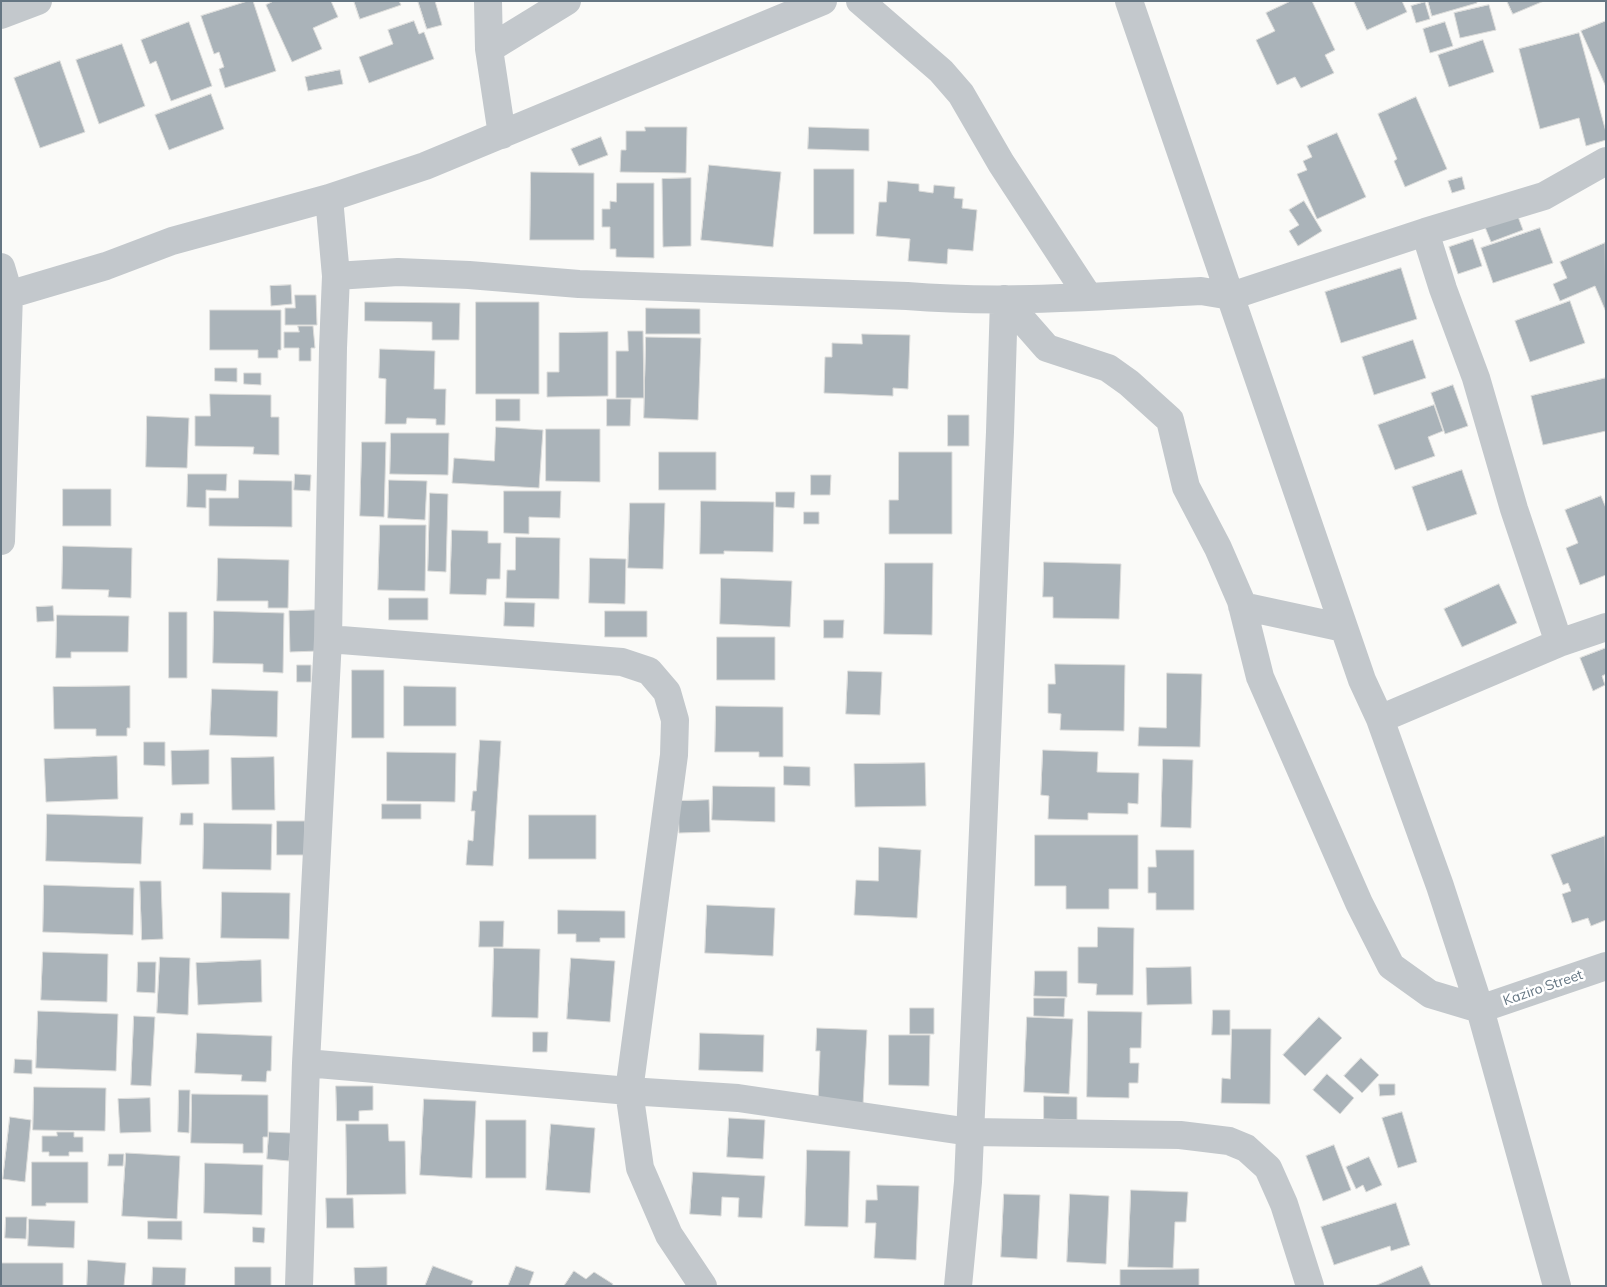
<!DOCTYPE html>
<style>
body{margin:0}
#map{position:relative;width:1607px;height:1287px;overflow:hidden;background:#fafaf8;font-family:Mulish,sans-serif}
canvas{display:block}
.frame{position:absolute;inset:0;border:2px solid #657683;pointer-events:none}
</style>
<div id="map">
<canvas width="1607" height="1287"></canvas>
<div class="frame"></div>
</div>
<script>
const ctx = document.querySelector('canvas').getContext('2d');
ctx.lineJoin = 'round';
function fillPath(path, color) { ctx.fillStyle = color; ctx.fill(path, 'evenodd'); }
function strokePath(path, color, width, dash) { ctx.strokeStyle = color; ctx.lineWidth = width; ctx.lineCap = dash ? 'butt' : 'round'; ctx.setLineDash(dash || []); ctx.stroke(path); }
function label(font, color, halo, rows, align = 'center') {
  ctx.font = font + ' Mulish,sans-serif'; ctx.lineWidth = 5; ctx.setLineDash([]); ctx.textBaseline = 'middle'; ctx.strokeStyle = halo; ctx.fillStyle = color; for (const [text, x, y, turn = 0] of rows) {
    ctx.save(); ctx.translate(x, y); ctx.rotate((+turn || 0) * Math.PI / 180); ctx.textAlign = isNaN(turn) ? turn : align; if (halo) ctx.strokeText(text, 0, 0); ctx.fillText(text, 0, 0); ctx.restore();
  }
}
const building = new Path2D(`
 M248 1H253L276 71 225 88 219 69 224 67 219 52 214 54 201 16Z
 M274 1H331L338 17 313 28 322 49 292 62 266 5Z
 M354 1H399L401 5 360 19Z
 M418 1H435L442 25 427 29Z
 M1291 1H1312L1335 50 1325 55 1334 73 1301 88 1295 77 1277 85 1256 40 1275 31 1266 13Z
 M1354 1H1402L1407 12 1367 30Z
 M1428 1H1477V3L1432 16Z
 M1507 1H1544L1513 14Z
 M1425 2 1430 19 1416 23 1411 6Z
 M1489 5 1496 30 1460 38 1454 13Z
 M414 21 419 34 424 32 434 59 369 83 359 57 393 44 388 30Z
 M1606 21V87L1581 31Z
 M189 22 212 86 171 101 156 61 150 64 141 40Z
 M1445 22 1453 46 1430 53 1423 29Z
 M1579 33 1606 132V140L1586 146 1579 118 1540 129 1519 49Z
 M1483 40 1494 72 1449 87 1438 55Z
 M122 44 145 106 99 124 76 60Z
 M60 61 85 132 40 148 14 78Z
 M340 70 343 84 308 91 305 77Z
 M211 94 224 129 169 150 155 115Z
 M1416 97 1447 169 1405 187 1394 161 1397 159 1378 114Z
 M645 127H687L686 173 620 172 621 150H626V131H645Z
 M809 127 869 129V151L808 149Z
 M1337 133 1366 197 1317 219 1297 174 1307 170 1303 161 1312 157 1307 146Z
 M601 137 608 155 579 166 571 149Z
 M709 165 781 172 773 247 701 240Z
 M814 169H854V234H814Z
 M531 172 594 173V240H530Z
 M1462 177 1465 189 1452 193 1448 181Z
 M691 178V246L663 247 662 179Z
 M888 181 919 184V191L933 193 934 185 955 187 954 198 963 199 962 208 977 210 973 251 948 249 947 264 908 261 910 239 876 236 879 202H886Z
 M617 183H654V258L616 257V249H610V227H602V209H610V201L616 202Z
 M1304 201 1322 231 1298 246 1289 231 1299 225 1289 210Z
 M1517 214 1523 230 1491 242 1485 227Z
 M1540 228 1553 263 1493 283 1481 248Z
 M1473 239 1482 266 1458 274 1449 247Z
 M1605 243 1606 312 1595 286 1560 301 1553 284 1567 278 1560 262Z
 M1401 268 1417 319 1341 343 1325 292Z
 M291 285 292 304 271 306 270 286Z
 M295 295H316L317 325H285V308H295Z
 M1570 301 1585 343 1530 362 1515 321Z
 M365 302 460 303 459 340H432V322L365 321Z
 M476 302H539V394H476Z
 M646 308 700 309V334H646Z
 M210 310H281V350H278V358H258V350H210Z
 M298 326H313L315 348H311V361H299V348H284V332H299Z
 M628 331H643L644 398H616V351H628Z
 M608 332V396L547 397V372H559V333Z
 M862 334 910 335 908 389 893 388V396L824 393 825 357H832V343L862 344Z
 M646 337 701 338 698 420 644 418Z
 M1413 340 1426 378 1374 395 1362 357Z
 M380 349 435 351 434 389H446L445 425H436V419L407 418 406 424H385L386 379 379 378Z
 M215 368H237V382L215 381Z
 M244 373H261V385L244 384Z
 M1606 378V431L1543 445 1531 396Z
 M1453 385 1468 426 1445 434 1431 393Z
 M210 394 271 395V417H279V455L253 454 254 447 195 446V416H210Z
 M496 399H520V421H496Z
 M607 399H631L630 426H607Z
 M1434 405 1443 431 1428 437 1435 456 1395 470 1378 425Z
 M948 415H969V446H948Z
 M147 416 189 418 187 468 146 467Z
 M496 427 543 430 539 488 452 483 454 458 494 461Z
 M546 429H600V482L546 481Z
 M391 433H449L448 475 390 474Z
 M362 442H386L384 517 360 516Z
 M659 452H716V490H659Z
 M899 452H952V534H889V500H898Z
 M1462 470 1477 514 1427 531 1412 487Z
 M188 474H227L226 491 206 490V508L187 507Z
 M295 474 311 475 310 491 294 490Z
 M811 475H831L830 495H811Z
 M239 480 292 481V527L209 526V498H238Z
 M389 480 427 481 425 520 388 518Z
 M63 489H111V526H63Z
 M504 491H561L560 518 529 517V534L504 533Z
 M776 492H795L794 508 776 507Z
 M430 493 448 494 446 572 428 571Z
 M1601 496 1606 508V575L1580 585 1566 548 1578 543 1565 510Z
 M701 501 774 502 773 552 724 551V554H700Z
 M630 503H665L663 569 628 568Z
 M804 512H819V524H804Z
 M380 525H426L425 591 378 590Z
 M452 530 488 531V543H501L500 579H487L486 595 450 594Z
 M516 537 560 538 559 599 506 598 507 570H515Z
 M63 546 132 548 131 598 108 597 109 590 62 589Z
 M218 558 289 560 288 608H268V601H217Z
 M590 558 626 559 625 604 589 603Z
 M1044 562 1121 564 1119 619 1053 618V597H1043Z
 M885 563H933L932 635 884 634Z
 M721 578 792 581 790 627 720 624Z
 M1499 584 1517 623 1462 647 1444 609Z
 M389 598H428V620H389Z
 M505 602 535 603 534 627 504 626Z
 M53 606 54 621 37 622 36 607Z
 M317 610 318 651 290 652 289 611Z
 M214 611 284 613 283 673 263 672V664L213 663Z
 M605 611H647V637H605Z
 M169 612H187V678H169Z
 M57 615 129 616 128 652H71V658H56Z
 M824 620H844L843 638H824Z
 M717 637H775V680H717Z
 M1606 648V674L1602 676 1605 685 1593 691 1580 658Z
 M1055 664 1125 665 1124 731 1060 730 1061 714 1048 713V684H1055Z
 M297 665H311V682H297Z
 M352 670H384V738H352Z
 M848 671 882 672 880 715 846 714Z
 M1167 673 1202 674 1200 747 1138 746 1139 727 1166 728Z
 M130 686V728H127V736H96V729H54L53 687Z
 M404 686 456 687V726H404Z
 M212 689 278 691 277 737 210 735Z
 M716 706 783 707V757H759V752H715Z
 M480 740 501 741 493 866 466 865 468 840 473 841 475 811H471L473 791H476Z
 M144 742H165V766L144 765Z
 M209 750V784L172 785 171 751Z
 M1043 750 1098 752 1097 772 1139 773 1138 804 1128 803V814L1088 813V820L1048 819 1049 796 1041 795Z
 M387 752 456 753 455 802 387 801Z
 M117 756 118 799 46 802 44 759Z
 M274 757 275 810H232L231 758Z
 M1163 759 1193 760 1191 828 1161 827Z
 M925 763 926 806 855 807 854 764Z
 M784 766 810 767V786L784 785Z
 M713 786 775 787V822L712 820Z
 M709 800 710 832 679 833 678 801Z
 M382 804H421V819H382Z
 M181 813H193V825H180Z
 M47 814 143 817 141 864 46 861Z
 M529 815H596V859H529Z
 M277 821H305V855H277Z
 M204 823 272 824 271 870 203 869Z
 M1035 835H1138V889H1109V909H1066V886H1035Z
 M1605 836 1606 920 1591 926 1588 918 1572 923 1562 894 1571 891 1568 883 1563 885 1551 855Z
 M879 847 921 850 917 918 854 915 856 880 878 881Z
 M1156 850H1194V910H1156V893H1148V867H1156Z
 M140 881H161L163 939 142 940Z
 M44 885 134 888 133 935 43 932Z
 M222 892 290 893 289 939 221 938Z
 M707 905 775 908 773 956 705 953Z
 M558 910 625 911V938H600V942H576V934H558Z
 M480 921H504L503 947H479Z
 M1098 927 1134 928 1133 995H1096L1097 984 1078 983V947H1097Z
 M494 948 540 949 538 1018 492 1017Z
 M43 952 108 954 107 1002 41 1000Z
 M160 957 190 958 188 1015 157 1013Z
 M571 958 615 961 610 1022 567 1019Z
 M261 960 262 1002 198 1005 196 963Z
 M138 962H156L155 993 137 992Z
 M1191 967 1192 1004 1147 1005 1146 968Z
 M1035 971H1067V997L1034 996Z
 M1034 998H1065L1064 1017 1034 1016Z
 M910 1008H934V1034H910Z
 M1213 1010H1230V1035H1212Z
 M38 1011 118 1014 116 1071 36 1068Z
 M1088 1011 1142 1012 1141 1048H1130V1063H1139L1138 1083H1129V1098L1087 1097Z
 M134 1016 155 1017 151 1086 131 1085Z
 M1027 1017 1073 1019 1069 1094 1024 1092Z
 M1319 1017 1342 1038 1305 1076 1283 1055Z
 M817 1028 867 1030 863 1105 818 1103 820 1051H816Z
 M1232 1029H1271L1270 1104 1221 1103 1222 1078 1230 1079Z
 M533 1032H548L547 1052H533Z
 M197 1033 272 1036 271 1071H267L266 1082 241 1081 242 1075 195 1073Z
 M700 1033 764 1035 763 1072 699 1070Z
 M889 1035H930L929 1086 889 1085Z
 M1361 1058 1379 1075 1362 1093 1344 1076Z
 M15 1059 32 1060V1074L14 1073Z
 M1327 1074 1354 1098 1340 1114 1313 1090Z
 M1379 1084H1395V1095L1380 1096Z
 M336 1086H373V1110L359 1111V1121H337Z
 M34 1087 106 1088 105 1131 33 1130Z
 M179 1090H190L189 1133 178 1132Z
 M192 1094 268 1095V1137H263V1153H243V1144L191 1143Z
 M1044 1096 1077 1097V1120L1044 1119Z
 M150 1098 151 1132 120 1133 118 1099Z
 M424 1099 476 1101 472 1178 420 1175Z
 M1402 1112 1417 1162 1398 1168 1382 1118Z
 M10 1117 31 1120 25 1182 3 1179Z
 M729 1118 765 1120 763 1159 727 1157Z
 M486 1120H526V1178H486Z
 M346 1124H388L389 1141H405L406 1194 347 1195Z
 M551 1124 595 1128 590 1193 546 1190Z
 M57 1132H74V1137H83V1152H69V1156H49V1152H42V1136H57Z
 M269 1132 291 1133 289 1161 267 1159Z
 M1334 1145 1351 1190 1323 1201 1306 1156Z
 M807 1150 850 1151 848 1227 805 1226Z
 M126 1153 180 1156 177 1219 122 1216Z
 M109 1154H124L123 1166H108Z
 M1369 1157 1382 1185 1366 1192 1363 1185 1356 1189 1346 1167Z
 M32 1162H88V1203H46V1206H32Z
 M205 1163 263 1165 262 1215 204 1213Z
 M693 1172 765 1176 762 1218 738 1217 739 1198 722 1197 721 1216 690 1214Z
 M877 1185 919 1186 916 1260 874 1258 876 1223H865L866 1200H877Z
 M1131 1190 1188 1192 1186 1222H1175L1173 1268 1128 1267Z
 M1004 1194 1040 1195 1037 1259 1001 1257Z
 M1070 1194 1109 1196 1106 1264 1067 1262Z
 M326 1198H353L354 1228H327Z
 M1396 1203 1410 1245 1391 1251 1390 1246 1334 1265 1321 1227Z
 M6 1217H27L26 1239 5 1238Z
 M29 1219 75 1221 74 1248 28 1246Z
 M148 1221H182V1240L148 1239Z
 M253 1227 265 1228 264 1243 253 1242Z
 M88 1260 126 1263 124 1286H87Z
 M1 1263H63V1286H1Z
 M433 1266 473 1281 471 1286H425Z
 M516 1266 534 1272 529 1286H508Z
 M1422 1266 1431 1286H1375Z
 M153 1267 186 1268 185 1286H152Z
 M235 1267H271V1286H235Z
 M387 1267V1286H355L354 1268Z
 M1199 1269V1286H1120V1270Z
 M574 1271 586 1279 594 1272 613 1284 612 1286H564Z`);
const minor = new Path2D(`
 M488 1 489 49 502 135
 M860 1 941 71 961 94 1001 163 1088 296
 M1129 1 1362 680 1380 719 1440 886 1480 1009 1557 1286
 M1 15 38 1
 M489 49 567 1
 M1425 232 1443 289 1476 378 1514 509 1559 643
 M1 267 9 294 1 541
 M336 276 398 272 469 275 579 284 907 296C1005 304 1103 296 1201 291L1231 296 1425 232 1544 196 1606 161
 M1 297 106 266 172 241 329 198 425 166 823 1
 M1004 299 1047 348 1108 368 1129 383 1170 420 1186 487 1218 548 1241 601 1260 677 1359 903 1391 966 1430 994 1480 1009 1606 966
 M1242 606 1344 628
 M328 639 622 662 649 671 667 692 675 720 674 755 629 1091 640 1168 669 1235 703 1286
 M1380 719 1559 643 1606 627
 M306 1063 629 1091 738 1098 970 1132 1180 1135 1229 1141 1246 1148 1268 1168 1284 1204 1310 1286
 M299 1286 306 1063 328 639 333 348 336 276 329 198
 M958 1286 968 1182 1000 432 1004 299`);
const streetNames = [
 ["Kaziro Street",1543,988,-19]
];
fillPath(building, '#aab3b9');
strokePath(building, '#dcdcda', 1);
strokePath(minor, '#c3c8cc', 28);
label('14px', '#657683', '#fff', streetNames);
</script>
